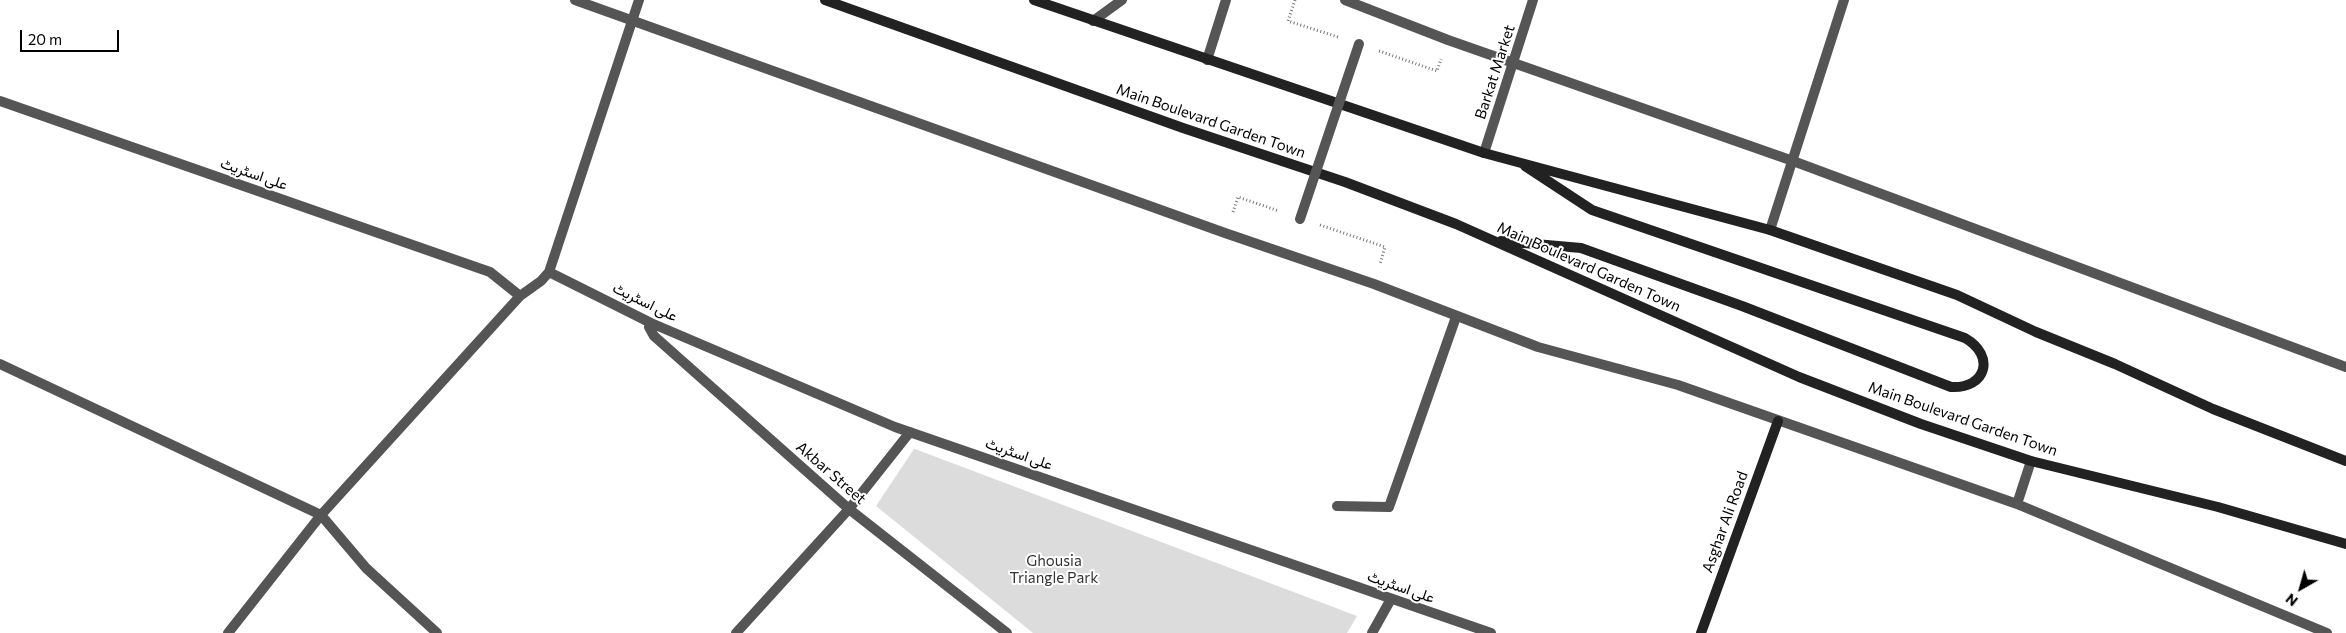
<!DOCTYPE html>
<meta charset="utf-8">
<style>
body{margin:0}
#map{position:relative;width:2346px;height:633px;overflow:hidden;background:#fff;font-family:Commissioner,sans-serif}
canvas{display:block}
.north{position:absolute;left:2276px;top:563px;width:50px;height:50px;-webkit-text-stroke:4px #fff;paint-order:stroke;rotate:218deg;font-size:14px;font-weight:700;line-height:20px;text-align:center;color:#000}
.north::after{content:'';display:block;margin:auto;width:18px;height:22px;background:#000;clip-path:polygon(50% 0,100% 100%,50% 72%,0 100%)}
.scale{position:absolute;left:20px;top:30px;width:99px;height:22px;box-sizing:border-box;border:2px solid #000;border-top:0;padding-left:6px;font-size:15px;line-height:18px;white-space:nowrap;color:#000;-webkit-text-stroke:4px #fff;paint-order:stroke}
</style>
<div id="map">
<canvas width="2346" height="633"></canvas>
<div class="north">N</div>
<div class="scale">20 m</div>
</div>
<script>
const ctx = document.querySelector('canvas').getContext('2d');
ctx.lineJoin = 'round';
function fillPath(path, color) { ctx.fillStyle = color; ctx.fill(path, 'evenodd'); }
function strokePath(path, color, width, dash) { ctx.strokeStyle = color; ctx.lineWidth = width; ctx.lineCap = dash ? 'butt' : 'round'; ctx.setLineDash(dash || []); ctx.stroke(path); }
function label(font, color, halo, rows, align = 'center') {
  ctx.font = font + ' Commissioner,Vazirmatn,sans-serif'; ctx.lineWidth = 4; ctx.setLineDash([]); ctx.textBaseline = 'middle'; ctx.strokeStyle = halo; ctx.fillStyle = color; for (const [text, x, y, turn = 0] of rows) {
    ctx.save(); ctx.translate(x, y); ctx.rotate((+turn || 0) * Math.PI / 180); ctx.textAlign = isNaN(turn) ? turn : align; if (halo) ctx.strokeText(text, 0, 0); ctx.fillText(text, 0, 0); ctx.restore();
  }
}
const green = new Path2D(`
 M914 449H915L1357 616 1347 633H1033L876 506Z`);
const path = new Path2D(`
 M1295 0 1288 21 1338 37
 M1379 51 1437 71 1441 59
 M1233 212 1238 197 1279 211
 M1320 225 1385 247 1380 264`);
const lane = new Path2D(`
 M1337 506 1389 507 1456 317`);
const street = new Path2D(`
 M575 0 1225 233 1374 284 1538 347 1678 385 2017 504 2327 633
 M1345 0 1448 40 1793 161 2346 367
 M1093 21 1122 0
 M1207 60 1226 0
 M0 101 490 272 520 296
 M1484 153 1533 0
 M1770 230 1844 0
 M549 272 651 323 895 427 1491 633
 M651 323 649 327 654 336 849 509 1007 633
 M0 364 321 515 366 568 437 633
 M2017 504 2031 461
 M228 633 321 515 520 296 541 281 549 272 639 0
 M736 633 849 509 910 432
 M1372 633 1391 599`);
const secondary = new Path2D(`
 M825 0 1183 128 1345 182 1456 224 1799 377 1921 424 2031 461 2218 507 2346 544
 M1034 0 1484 153 1770 230 1957 295 2036 332 2115 364 2213 409 2346 461
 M1501 241 1581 248 1742 306 1951 387C1986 389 1996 356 1965 338L1592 210 1525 166
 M1701 633 1778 421`);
const streetBridge = new Path2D(`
 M1300 219 1359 44`);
const streetNames = [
 ["Barkat Market",1495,72,-72],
 ["Main Boulevard Garden Town",1211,121,19],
 ["علی اسٹریٹ",254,174,19],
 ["Main Boulevard Garden Town",1589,267,24],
 ["علی اسٹریٹ",645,302,26],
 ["Main Boulevard Garden Town",1963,419,19],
 ["علی اسٹریٹ",1019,454,19],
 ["Akbar Street",831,473,41],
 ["Asghar Ali Road",1725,522,-70],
 ["علی اسٹریٹ",1401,587,19]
];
const parkNames = [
 ["Ghousia",1054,561],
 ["Triangle Park",1054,578]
];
fillPath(green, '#dcdcdc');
strokePath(path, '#777', 3, [1, 2.5]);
strokePath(lane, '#555', 10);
strokePath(street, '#555', 10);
strokePath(secondary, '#222', 10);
strokePath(streetBridge, '#555', 10);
label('15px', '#000', '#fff', streetNames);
label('15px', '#333', '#fff', parkNames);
</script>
